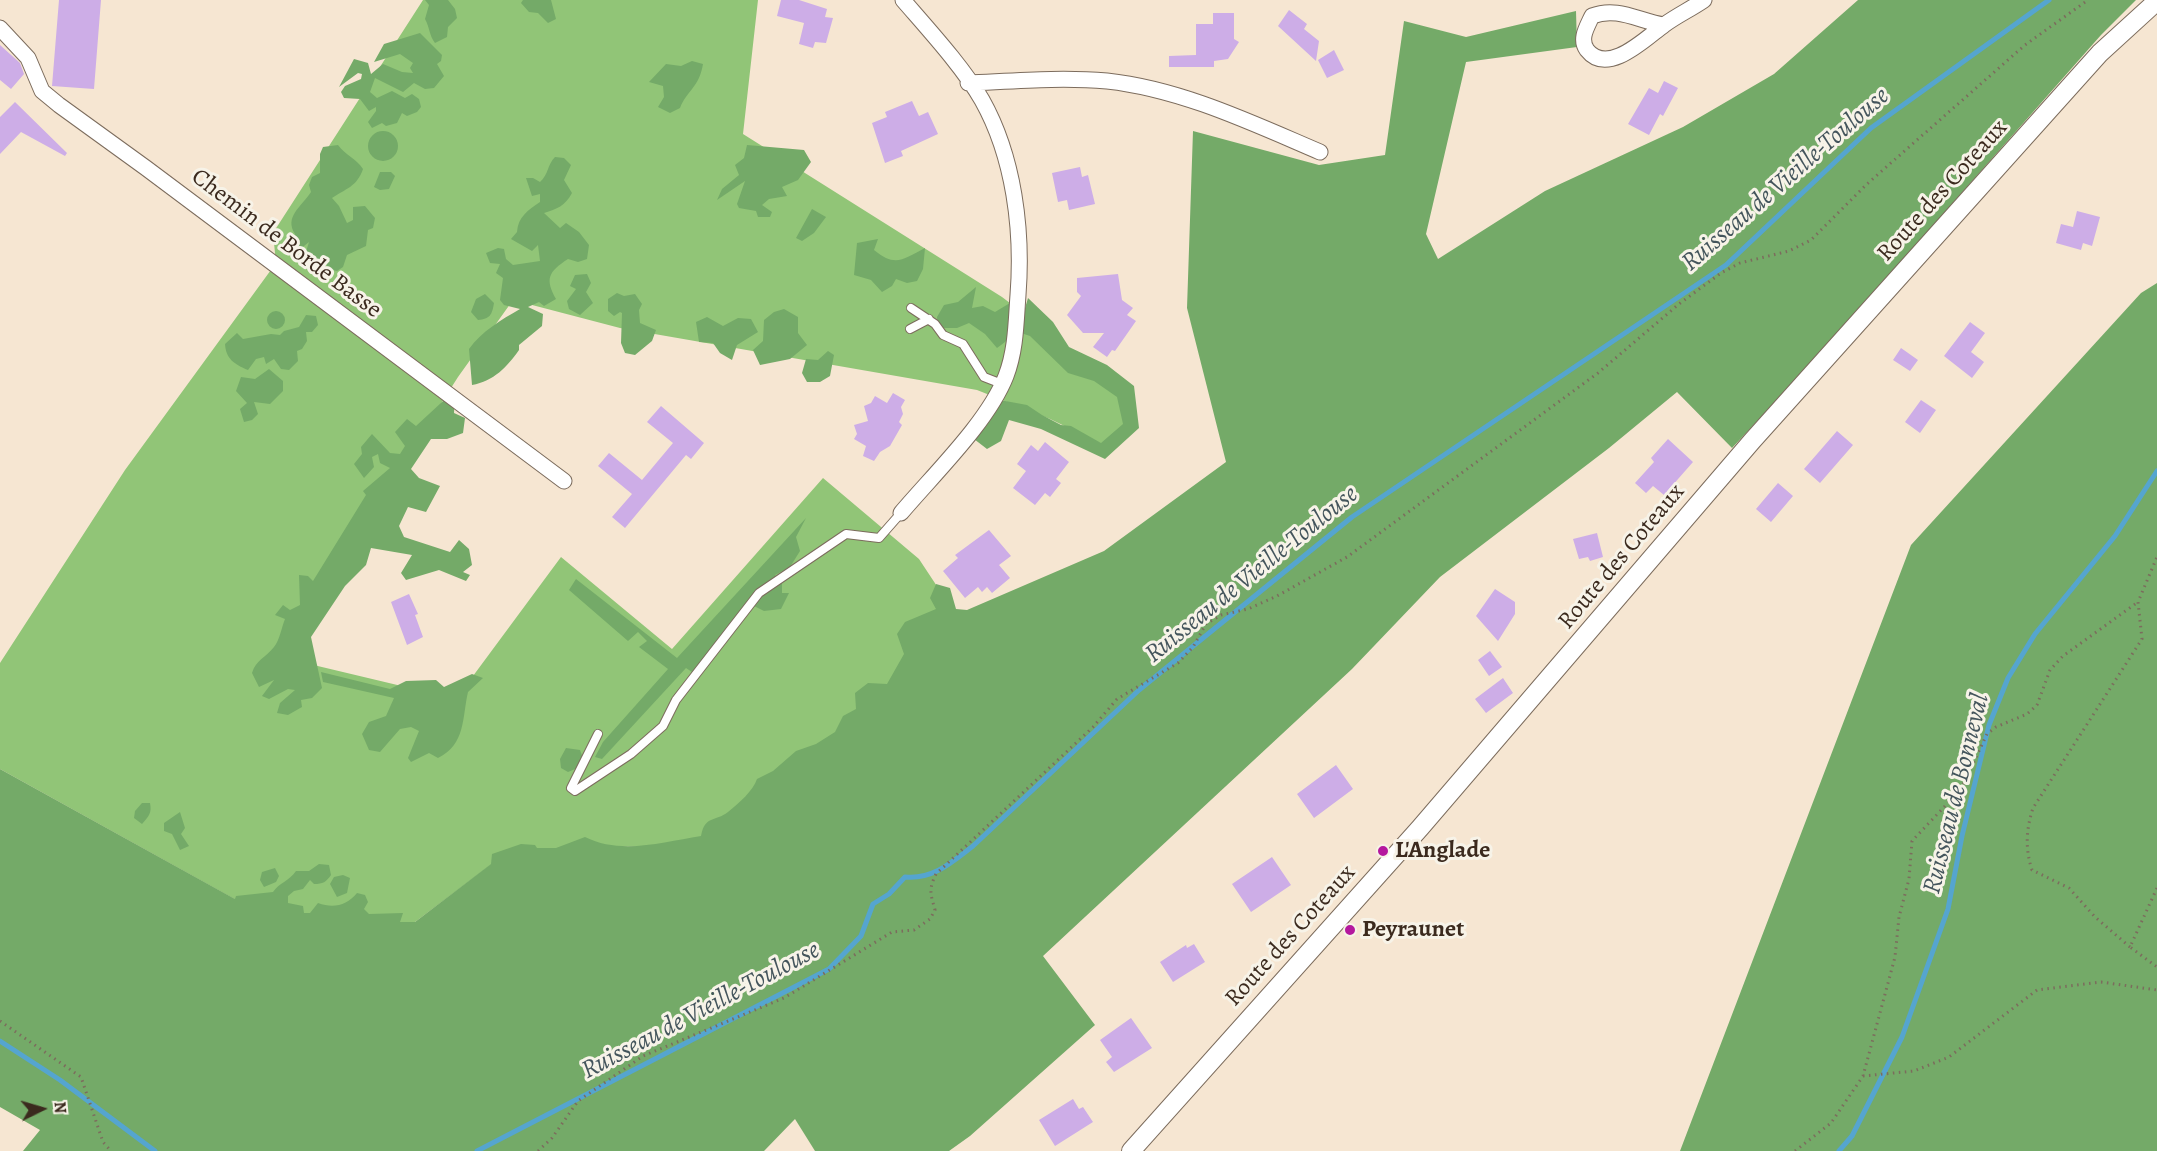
<!DOCTYPE html>
<style>
body{margin:0}
#map{position:relative;width:2157px;height:1151px;overflow:hidden;background:#f6e6d2;font-family:Alegreya,serif}
canvas{display:block}
.north{position:absolute;left:12px;top:1079px;width:60px;height:60px;-webkit-text-stroke:4px #f7f3e8;paint-order:stroke;rotate:85deg;font-size:16px;font-weight:700;line-height:24px;text-align:center;color:#3b2a1e}
.north::after{content:'';display:block;margin:auto;width:21px;height:27px;background:#3b2a1e;clip-path:polygon(50% 0,100% 100%,50% 72%,0 100%)}
</style>
<div id="map">
<canvas width="2157" height="1151"></canvas>
<div class="north">N</div>
</div>
<script>
const ctx = document.querySelector('canvas').getContext('2d');
ctx.lineJoin = 'round';
function fillPath(path, color) { ctx.fillStyle = color; ctx.fill(path, 'evenodd'); }
function strokePath(path, color, width, dash) { ctx.strokeStyle = color; ctx.lineWidth = width; ctx.lineCap = dash ? 'butt' : 'round'; ctx.setLineDash(dash || []); ctx.stroke(path); }
function label(font, color, halo, rows, align = 'center') {
  ctx.font = font + ' Alegreya,serif'; ctx.lineWidth = 6; ctx.setLineDash([]); ctx.textBaseline = 'middle'; ctx.strokeStyle = halo; ctx.fillStyle = color; for (const [text, x, y, turn = 0] of rows) {
    ctx.save(); ctx.translate(x, y); ctx.rotate((+turn || 0) * Math.PI / 180); ctx.textAlign = isNaN(turn) ? turn : align; if (halo) ctx.strokeText(text, 0, 0); ctx.fillText(text, 0, 0); ctx.restore();
  }
}
const green = new Path2D(`
 M423 0H758L743 134 1002 297 1123 389 1131 424 1108 447 1050 419 977 390 620 328 513 300 458 377 280 657 456 699 561 557 672 649 823 478 919 559 956 615 872 713 693 845 512 849 415 922H276L0 769V663L125 470 276 263 273 233Z`);
const forest = new Path2D(`
 M425 0H448L455 9 457 18 448 27 447 37 435 43C429 35 430 28 425 19L429 5Z
 M523 0H551L556 19 548 23 538 13 529 12 521 3Z
 M1858 0H2136L2101 35 1816 358 1732 448 1677 392 1609 448 1440 577 1352 669 1043 956 1095 1025 970 1136 949 1151H815L795 1119 764 1151H23L40 1130 0 1107V769L235 899 236 896 273 892C279 883 289 881 296 871H309L319 864 329 865 331 875C326 882 323 884 314 884L310 880 303 889 294 891 288 896V903L303 906 304 913H310L318 903C334 909 347 905 357 893L365 895 368 902 364 909 369 914 403 913 400 922H415L491 864 492 854 521 844 535 845 537 848H556L585 837C621 855 663 842 701 836 705 815 715 822 728 812 739 803 753 791 757 779L773 771 796 751 816 744 835 732 843 716 856 709 855 693 868 683 887 684 904 654 897 634 905 622 936 609 930 598 936 584 950 588 956 609 967 610 1104 551 1226 462 1187 308 1193 131 1319 165 1385 155 1404 21 1466 37 1576 11 1577 47 1466 62 1426 234 1438 259 1545 191 1683 127 1774 74Z
 M420 33 442 55 441 61 437 64 444 76 434 88 425 89 414 83 403 92 375 78 370 92 377 98 392 91 405 98 412 94 419 99 421 107 417 112 407 116 402 113 397 123 386 126 382 123 372 128 368 122 376 111V107L369 111 360 99 344 98 341 92 345 86 361 79 362 74 358 73 339 87 354 59 368 63 371 74 383 64 402 72 413 73 410 68 413 63 400 54 374 62 384 44Z
 M692 61 703 64C699 88 687 90 680 108L670 113 658 107 664 97 663 86 649 82 666 64 681 66Z
 M368 146a15 15 0 1 1 30 0a15 15 0 1 1-30 0Z
 M338 145C346 156 356 158 363 169 357 187 345 189 332 198L339 206 347 223 353 220V207L365 206 375 218 373 228 368 230 366 246 347 255 343 267 337 271 329 269 324 261 317 263 309 261 305 255 309 242 299 250 291 241 295 234C284 217 301 207 311 192L309 185 312 177 320 173V154L323 147Z
 M747 145 804 150 811 162 798 180 782 187 787 196 769 199 762 205 772 212 770 217H758L756 211 739 208 737 204 745 181 717 200 722 189 739 175 735 165 744 158Z
 M555 157 564 158 571 165 564 180 572 193C565 206 557 209 544 213L560 228 566 223 579 232 589 245 587 259 578 262 568 259C548 272 545 279 556 299L544 306 539 302 528 307 543 314 542 326 519 345V350C507 367 494 381 472 385L469 349C482 331 501 320 520 309L504 305 500 300 503 278 496 273 500 264 490 263 486 253 498 248 504 249 506 259 513 265 540 261 538 245 532 251 511 239 517 232C518 217 528 210 540 202V194L532 196 526 178H533L540 182C549 174 547 165 555 157Z
 M380 172H391L395 176 389 189 380 190 374 187Z
 M812 209 826 217 814 233 802 241 796 238Z
 M878 239 874 250C896 268 903 259 925 248L923 269 917 281 907 283 896 279 892 286 882 292 871 280 854 275 857 243Z
 M587 274 591 283 586 292 593 303 580 315 569 309 567 301 576 289 570 286 575 275Z
 M2157 283V1151H1680L1911 545 2141 293Z
 M976 287 972 308 983 306 995 312 1010 303C1017 326 1019 333 997 348L985 334 969 323 957 328H938L937 317 944 305 958 302Z
 M617 293 624 296 635 294 642 304 639 310 640 323 656 330 652 341 635 355 625 353 621 343 622 313 620 312 614 316 608 311V299Z
 M485 294 494 303C492 315 490 319 478 320L471 312 476 299Z
 M1028 298 1053 322 1069 347 1107 365 1134 386 1139 428 1105 459 1041 429 1009 420 1001 441 987 449 974 439 1000 400 1027 405 1042 415 1061 425 1071 426 1101 443 1123 424 1117 397 1094 381 1068 373 1030 336 1018 332Z
 M784 309 798 317V333L807 345 790 359 760 365 753 350 763 341 764 320 774 312Z
 M267 320a9 9 0 1 1 18 0a9 9 0 1 1-18 0Z
 M306 315 316 316 318 325 312 332H306L307 341 302 349 297 351 298 361 289 370 281 369 274 359 266 364 264 357 256 359 248 370C234 364 226 359 225 344L237 333 243 339 271 334 280 335 284 331 299 327Z
 M707 317 723 326 738 318 751 319 758 332 737 345 732 360 720 353 713 343 699 342 696 322Z
 M828 351 834 355 830 376 820 382H807L802 373 806 359 818 360Z
 M269 369 283 381V391L270 404 254 402 258 414 252 420 244 422 240 409 247 403 236 391 241 377 255 379Z
 M455 390 454 413 465 418 463 433 447 439H431L411 469 419 478 440 486 426 512 408 507 399 526 404 537 450 552 459 540 469 549 472 565 463 572 470 575 466 581 439 570 406 580 401 573 412 555 371 548 366 565 345 586 311 637 322 688 312 698 301 700 302 707 288 715 277 713 280 703 295 690 288 689 269 699 262 696 274 680 259 687 252 673C256 660 265 658 274 647 280 639 281 629 285 619L275 615 283 605 290 610 300 605 299 575 308 576 313 581 366 495 363 491 390 468 380 463 378 454 372 457 374 467 364 478 354 464 362 454 361 447 372 434 390 453 400 454 405 446 395 432 407 419 416 426Z
 M806 518 796 537 800 551 790 567 775 575 782 584V593H789L781 609 764 611 750 604 692 672 686 668 602 759 595 757 603 742 668 669 639 647 647 641 638 632 628 641 569 590 576 579 677 658Z
 M321 672 390 689 406 681 436 680 444 687 472 674 483 678 468 692C462 718 466 744 438 758L429 753 411 762 408 758 419 731 411 727 400 729 380 752 369 750 362 734 369 722 386 716 394 698 323 682Z
 M566 748 580 750 584 761 580 767 568 772 561 768 560 759Z
 M142 803H150C152 813 149 816 142 824L134 818 135 811Z
 M180 812 185 828 181 834 189 846 180 850 172 834 164 831V823Z
 M275 868 279 876 276 882 264 887 260 880 262 872Z
 M343 875 350 878 347 893 337 897 330 884 334 877Z`);
const stream = new Path2D(`
 M0 1041 60 1080 155 1151
 M477 1151 829 969 861 936 873 904 889 894 905 877C933 880 952 862 973 846L1139 690 1352 517 1726 265 1871 128 2049 0
 M1839 1151 1852 1136 1902 1037 1948 909 1962 836 1989 725 2008 678 2035 634 2115 536 2157 471`);
const building = new Path2D(`
 M59 0H101L94 89 52 86Z
 M781 0H799L827 9 825 17 833 18 826 43 815 42 813 48 799 44 804 23 777 16Z
 M1289 10 1307 24 1304 29 1319 41 1316 61 1278 26Z
 M1213 13H1234V39L1239 42 1228 59 1214 61V67H1169V56L1196 55V24H1213Z
 M0 45 20 63 24 74 11 89 0 80Z
 M1334 50 1344 70 1327 78 1318 60Z
 M1664 81 1678 88 1663 116 1660 114 1649 135 1628 124 1649 88 1658 93Z
 M912 101 919 116 928 112 938 134 901 151 903 156 885 163 872 123 887 117 885 112Z
 M15 102 67 153 65 156 21 132 0 154V117Z
 M1080 167 1082 177 1088 175 1095 204 1069 210 1067 200 1058 202 1052 173Z
 M2077 211 2100 217 2092 246 2083 243 2081 250 2056 243 2061 224 2073 227Z
 M1118 274 1122 300 1133 308 1127 315 1136 321 1115 351 1112 350 1107 357 1093 347 1104 333H1083L1067 315 1081 296 1077 292V278Z
 M1970 322 1985 333 1971 352 1984 362 1972 378 1944 356Z
 M1901 348 1918 360 1910 371 1893 360Z
 M893 393 905 400 901 407 903 414 899 422 902 425 890 446 880 452 874 461 863 456 866 446 854 439 857 434 854 425 868 421 864 406 871 403 875 396 887 403Z
 M1921 400 1936 410 1920 433 1905 422Z
 M661 406 704 443 691 459 686 455 625 528 612 517 632 494 598 466 609 453 642 480 673 443 647 422Z
 M1837 431 1853 445 1820 483 1804 469Z
 M1668 439 1693 462 1664 495 1653 486 1646 493 1635 483 1654 462 1651 458Z
 M1045 442 1069 462 1056 479 1061 483 1050 497 1045 493 1035 505 1013 488 1026 471 1017 464 1031 445 1038 451Z
 M1778 483 1793 496 1771 522 1756 509Z
 M989 530 1011 556 999 565 1010 578 992 593 987 587 982 592 978 587 965 598 943 571 958 558 955 555Z
 M1597 533 1603 557 1590 561 1588 557 1579 559 1573 539Z
 M1495 589 1515 602V614L1498 641 1476 616Z
 M409 594 418 614 415 615 423 637 407 645 391 602Z
 M1490 651 1502 667 1489 676 1478 660Z
 M1503 678 1513 693 1486 713 1475 699Z
 M1336 765 1353 789 1314 818 1297 794Z
 M1272 857 1291 885 1251 912 1232 884Z
 M1194 944 1205 962 1173 982 1160 962 1186 945 1187 948Z
 M1131 1018 1152 1048 1114 1072 1106 1062 1112 1057 1100 1040Z
 M1073 1099 1079 1109 1083 1107 1093 1122 1055 1146 1039 1120Z`);
const path = new Path2D(`
 M2157 888 2130 947 2157 967
 M2130 947 2095 917 2069 888 2032 870C2025 848 2026 830 2033 808L2142 639 2138 602 2157 557
 M0 1021 81 1077 103 1142 111 1151
 M1863 1076 1914 1071 1949 1057 2037 990 2101 982 2157 990
 M538 1151 552 1138 578 1101 643 1056 784 998 892 932 914 930 930 919 935 910C931 895 928 890 936 874L1093 727 1117 699 1178 663 1193 647 1206 624 1221 615 1248 609 1277 596 1347 557 1598 373 1679 304 1721 273 1740 263 1789 251 1811 240 1867 184 2025 45 2088 0
 M1795 1151 1831 1123 1863 1076 1895 957 1899 917 1909 879 1912 841 1961 789 1987 734 1996 727 2027 714 2037 705 2050 670 2063 656 2138 602`);
const service = new Path2D(`
 M911 308 935 324 943 335 963 344 984 377 1002 384
 M910 329 929 319
 M598 734 571 788 575 791 631 754 663 726 676 700 759 593 846 534 879 538 901 513`);
const minor = new Path2D(`
 M1664 25C1639 21 1617 6 1592 16 1587 27 1579 39 1587 50 1608 77 1647 37 1664 25 1676 16 1691 9 1704 0
 M0 28 28 58 42 91 59 105 146 168 564 481
 M968 83C1014 81 1061 77 1107 81 1181 89 1252 123 1320 152
 M901 513C934 474 988 422 1006 376 1016 350 1016 322 1018 295 1023 230 1014 157 982 100 963 67 928 29 903 0`);
const tertiary = new Path2D(`
 M1131 1151 1420 828 1752 441 2100 53 2157 1`);
const markers = [
 [1383,851,6,"#b5179e"],
 [1350,930,6,"#b5179e"]
];
const streetNames = [
 ["Route des Coteaux",1943,191,-48],
 ["Chemin de Borde Basse",286,244,37],
 ["Route des Coteaux",1622,557,-50],
 ["Route des Coteaux",1291,936,-48]
];
const poiNames = [
 ["L'Anglade",1395,851],
 ["Peyraunet",1362,930]
];
const waterNames = [
 ["Ruisseau de Vieille-Toulouse",1786,180,-41],
 ["Ruisseau de Vieille-Toulouse",1252,575,-39],
 ["Ruisseau de Bonneval",1957,794,-76],
 ["Ruisseau de Vieille-Toulouse",701,1011,-28]
];
fillPath(green, '#91c577');
fillPath(forest, '#74aa68');
strokePath(stream, '#55a5cf', 5);
fillPath(building, '#cdade7');
strokePath(service, '#7c6c5d', 10);
strokePath(minor, '#7c6c5d', 17);
strokePath(tertiary, '#7c6c5d', 20);
strokePath(path, '#7c6c5d', 3, [1.5, 4.5]);
strokePath(service, '#fff', 8);
strokePath(minor, '#fff', 15);
strokePath(tertiary, '#fff', 18);
for (const [x, y, r, color] of markers) { const dot = new Path2D(); dot.arc(x, y, r, 0, 2 * Math.PI); ctx.fillStyle = color; ctx.fill(dot); strokePath(dot, '#f7f3e8', 2); }
label('24px', '#3b2a1e', '#f7f3e8', streetNames);
label('bold 24px', '#3b2a1e', '#f7f3e8', poiNames, 'left');
label('italic 26px', '#44555c', '#f7f3e8', waterNames);
</script>
